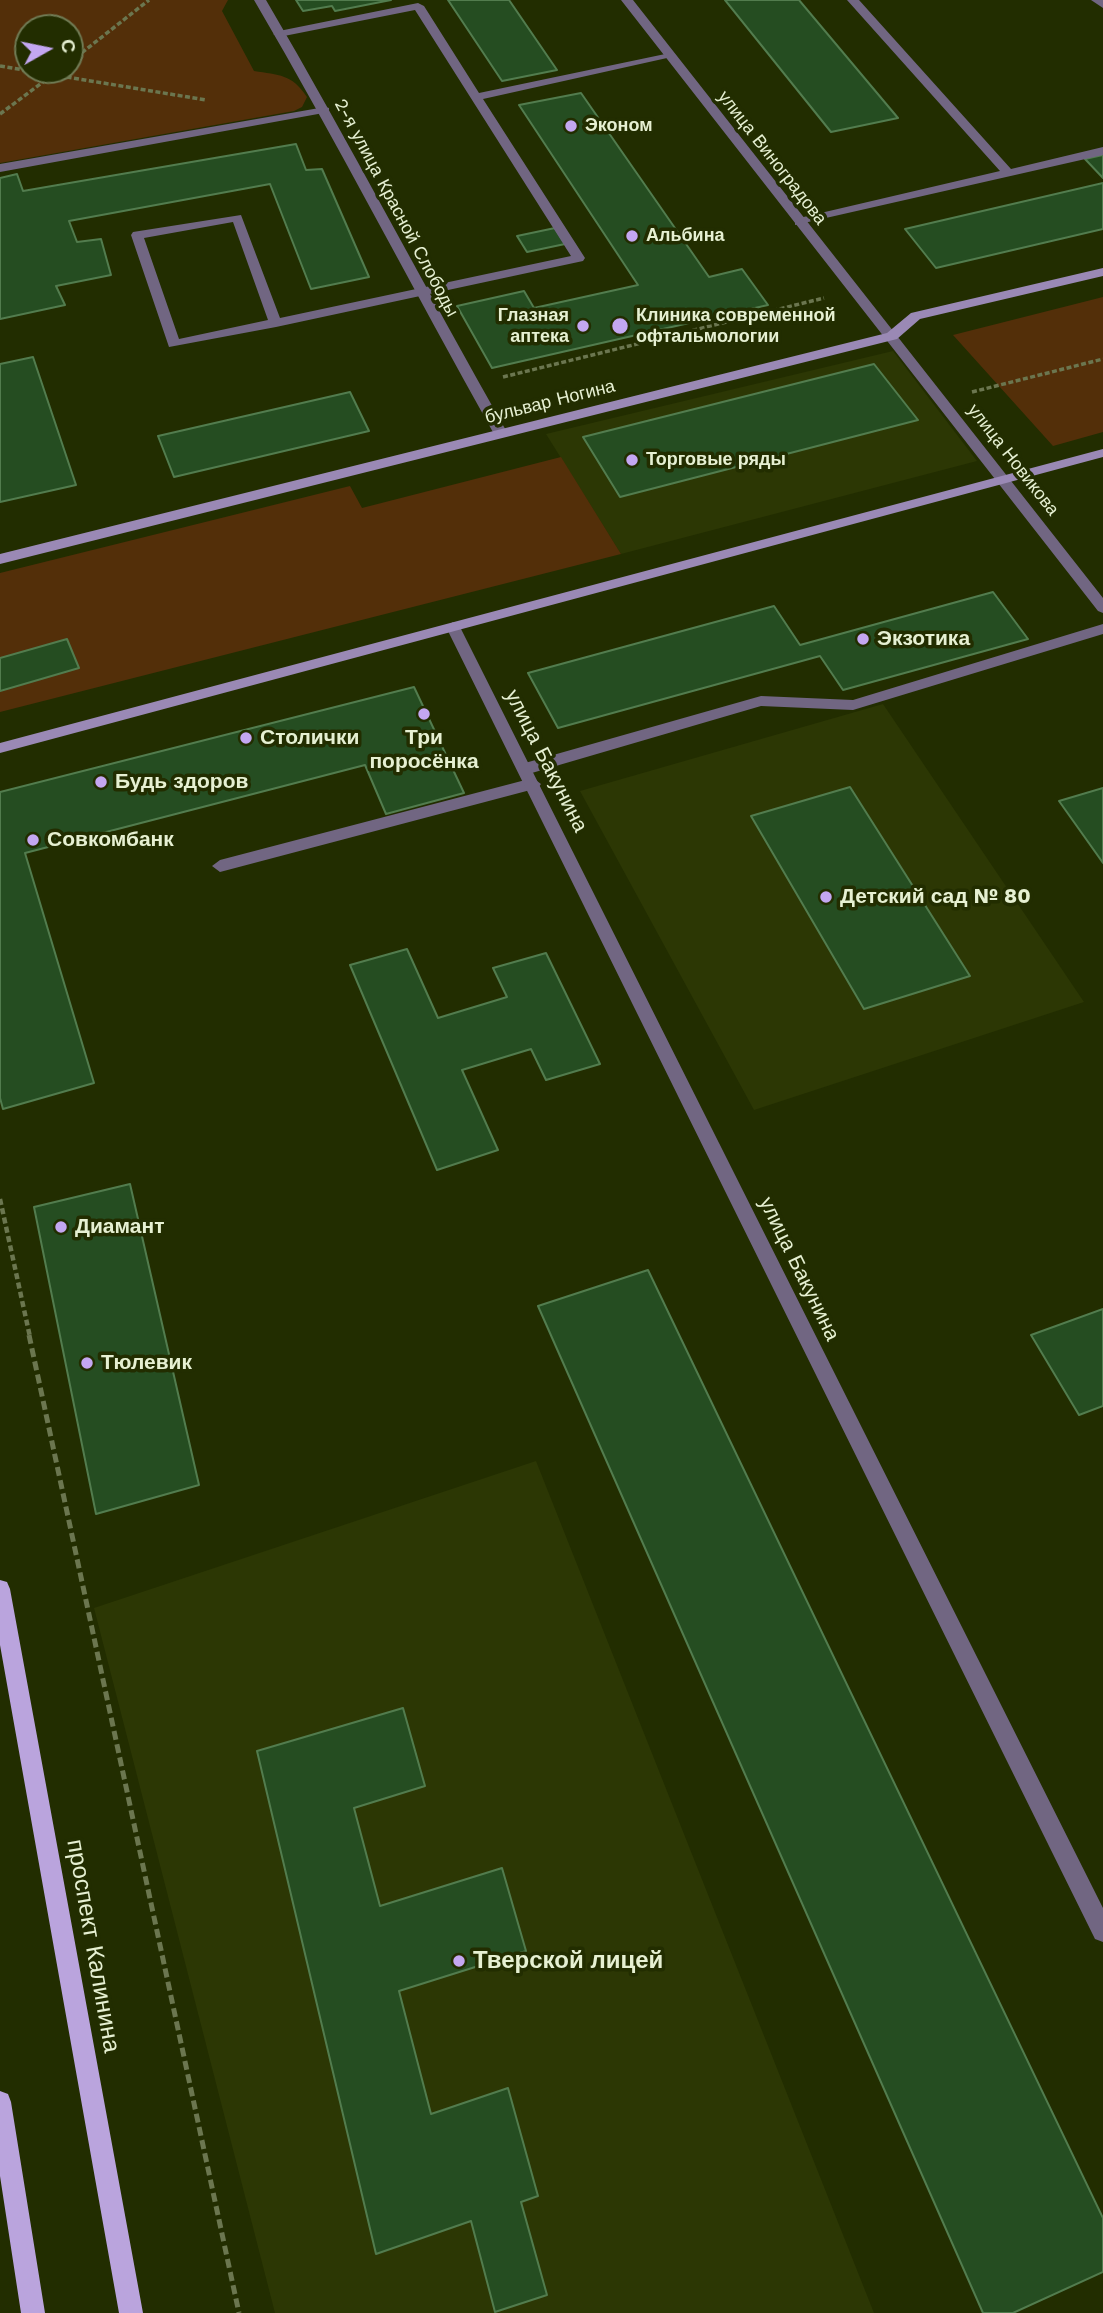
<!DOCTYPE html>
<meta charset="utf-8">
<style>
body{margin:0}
#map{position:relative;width:1103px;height:2313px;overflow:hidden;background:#222d00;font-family:"Work Sans",sans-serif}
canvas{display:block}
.north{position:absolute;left:14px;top:14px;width:70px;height:70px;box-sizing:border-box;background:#222d00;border:2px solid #707b54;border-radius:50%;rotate:81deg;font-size:19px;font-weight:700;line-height:28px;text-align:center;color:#e6f0d2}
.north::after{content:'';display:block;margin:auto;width:24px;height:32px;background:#c4a7f1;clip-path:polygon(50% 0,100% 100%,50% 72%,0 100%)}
</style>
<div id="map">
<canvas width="1103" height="2313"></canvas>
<div class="north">С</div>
</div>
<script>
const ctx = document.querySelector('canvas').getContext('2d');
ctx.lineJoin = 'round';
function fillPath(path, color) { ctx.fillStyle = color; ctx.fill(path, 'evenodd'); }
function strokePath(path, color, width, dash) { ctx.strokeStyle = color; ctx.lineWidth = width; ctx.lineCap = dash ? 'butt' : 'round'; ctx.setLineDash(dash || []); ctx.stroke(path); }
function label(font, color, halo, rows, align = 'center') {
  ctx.font = font + ' "Work Sans",sans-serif'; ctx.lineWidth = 7; ctx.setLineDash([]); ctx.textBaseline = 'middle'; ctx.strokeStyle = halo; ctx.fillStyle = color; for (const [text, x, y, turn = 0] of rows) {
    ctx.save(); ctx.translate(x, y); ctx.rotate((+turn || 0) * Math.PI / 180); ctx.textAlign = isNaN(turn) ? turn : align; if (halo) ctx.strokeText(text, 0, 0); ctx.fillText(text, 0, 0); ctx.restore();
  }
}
const built = new Path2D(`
 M893 351 977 461 621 554 546 434Z
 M883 704 1084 1002 754 1110 580 791Z
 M536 1461 874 2313H275L94 1608Z`);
const green = new Path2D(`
 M0 0H228L222 11 254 71C279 75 292 74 307 97L302 107 294 111 0 163ZM70 28V70H28V28Z
 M1103 297V432L1053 446 953 335Z
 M561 457 621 554 0 712V573L350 486 362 508Z`);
const building = new Path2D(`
 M296 0H391L335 11 332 6 303 11Z
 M448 0H509L557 70 502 81Z
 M725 0H799L898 118 831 132Z
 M581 93 709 277 742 269 768 305 492 368 457 306 524 291 534 308 638 285 519 105Z
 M296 144 306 170 322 169 369 277 311 289 270 184 69 221 77 242 101 239 111 275 56 286 65 305 0 319V178L17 174 23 191Z
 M1103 155V178L1085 159Z
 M1103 183V229L936 268 905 229Z
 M555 228 565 244 527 252 517 236Z
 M33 357 76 485 0 502V364Z
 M874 364 918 420 620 497 583 437Z
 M350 392 369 431 174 477 158 436Z
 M993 592 1028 639 843 690 820 656 558 728 528 673 774 606 800 645Z
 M67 639 79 668 0 691V658Z
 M414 687 464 793 386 814 365 765 25 853 94 1083 3 1109 0 1098V792Z
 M850 787 970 976 864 1009 751 816Z
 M1103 788V863L1059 801Z
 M407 949 438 1018 507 997 493 968 546 953 600 1064 546 1080 531 1049 462 1070 498 1150 437 1170 350 965Z
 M130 1184 199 1485 96 1514 34 1207Z
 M648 1270 1103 2218V2272L1013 2313H983L538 1306Z
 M1103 1309V1406L1079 1415 1031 1335Z
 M403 1708 425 1786 354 1808 380 1906 502 1868 526 1951 399 1991 431 2114 508 2088 538 2196 521 2202 547 2295 495 2312 471 2221 376 2254 257 1751Z`);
const pathFar2 = new Path2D(`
 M70 62 149 0
 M0 66 206 100
 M0 114 59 70
 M503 377 824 298
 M972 392 1103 359`);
const pathFar1 = new Path2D(`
 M0 1199 30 1337`);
const path = new Path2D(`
 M29 1335 239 2313`);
const lane = new Path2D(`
 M847 0H859L1011 169 1103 147V155L795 225V219L1000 171Z
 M1091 0H1103V8Z
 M418 3 424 6 479 93 670 53 676 56 483 99 585 258 583 261 276 327 169 347 131 235 133 232 241 215 280 318 571 256 415 10 279 37 273 34 279 31ZM233 222 268 320 179 339 144 238Z
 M325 107 329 108V112L0 172V164Z
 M1103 624V634L853 710 761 706 525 775 517 769 525 763 761 696 853 700Z
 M533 778 541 784 538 788 220 872 212 866 220 860Z`);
const street = new Path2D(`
 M254 0H266C350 143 426 290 508 434L506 437H496L494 434C413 290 338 143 254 0Z
 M621 0H633L1103 598V613L1098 611Z
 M453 622 460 627 1103 1908V1942L1095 1939 446 627Z`);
const secondary = new Path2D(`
 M1103 268V276L920 319 897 339 0 564V554L887 333 911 313Z
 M1103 449V457L0 753V743Z`);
const primary = new Path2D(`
 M0 1580 7 1582 10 1589 143 2313H119L0 1645Z
 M0 2091 8 2094 11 2102 45 2313H21L0 2176Z`);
const markers = [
 [571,126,7,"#c4a7f1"],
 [632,236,7,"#c4a7f1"],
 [583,326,7,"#c4a7f1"],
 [620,326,9,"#c4a7f1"],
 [632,460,7,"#c4a7f1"],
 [863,639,7,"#c4a7f1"],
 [424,714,7,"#c4a7f1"],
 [246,738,7,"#c4a7f1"],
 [101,782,7,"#c4a7f1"],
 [33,840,7,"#c4a7f1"],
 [826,897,7,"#c4a7f1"],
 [61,1227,7,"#c4a7f1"],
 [87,1363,7,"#c4a7f1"],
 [459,1961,7,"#c4a7f1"]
];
const farPoinames = [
 ["Эконом",585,126],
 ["Альбина",646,236],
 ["Глазная",569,316,"right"],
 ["аптека",569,337,"right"],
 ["Клиника современной",636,316],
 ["офтальмологии",636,337],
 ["Торговые ряды",646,460]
];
const farStreetnames = [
 ["улица Виноградова",772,158,52],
 ["2-я улица Красной Слободы",396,208,62],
 ["бульвар Ногина",550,402,-14],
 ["улица Новикова",1013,460,52]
];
const poiNames = [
 ["Экзотика",877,639],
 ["Столички",260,738],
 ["Три",424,738,"center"],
 ["поросёнка",424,762,"center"],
 ["Будь здоров",115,782],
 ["Совкомбанк",47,840],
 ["Детский сад № 80",840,897],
 ["Диамант",75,1227],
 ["Тюлевик",101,1363]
];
const streetNames = [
 ["улица Бакунина",546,761,63],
 ["улица Бакунина",799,1269,64]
];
const nearStreetnames = [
 ["проспект Калинина",93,1946,80]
];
const nearPoinames = [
 ["Тверской лицей",473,1961]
];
fillPath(built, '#2c3704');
fillPath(green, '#532f09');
fillPath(building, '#254d21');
strokePath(building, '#527c4e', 2);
strokePath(pathFar2, '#6b764f', 3.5, [5, 2.5]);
strokePath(pathFar1, '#6b764f', 4.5, [6, 3.5]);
strokePath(path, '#6b764f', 5, [9, 4.5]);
fillPath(lane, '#716682');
fillPath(street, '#716682');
fillPath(secondary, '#9a89b5');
fillPath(primary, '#baa4dd');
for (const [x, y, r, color] of markers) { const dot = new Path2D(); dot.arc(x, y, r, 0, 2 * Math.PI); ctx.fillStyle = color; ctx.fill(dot); strokePath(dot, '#222d00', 2.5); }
label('bold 18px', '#e6f0d2', '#222d00', farPoinames, 'left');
label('18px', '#e6f0d2', '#222d00', farStreetnames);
label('bold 21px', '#e6f0d2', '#222d00', poiNames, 'left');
label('21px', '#e6f0d2', '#222d00', streetNames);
label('24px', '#e6f0d2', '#222d00', nearStreetnames);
label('bold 24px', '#e6f0d2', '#222d00', nearPoinames, 'left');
</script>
